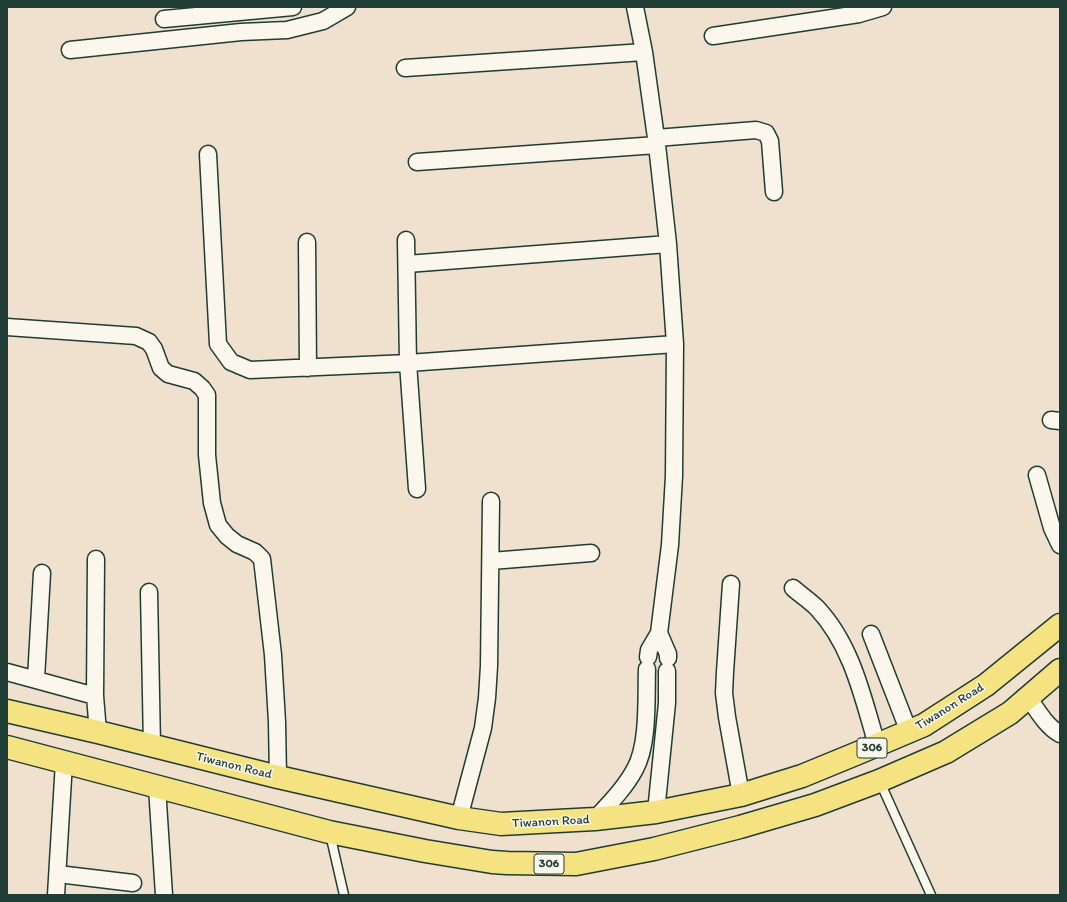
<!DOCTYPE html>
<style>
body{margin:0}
#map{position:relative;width:1067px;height:902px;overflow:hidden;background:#f0e1ce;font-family:Itim,sans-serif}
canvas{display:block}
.frame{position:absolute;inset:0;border:8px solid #1f3d34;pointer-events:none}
</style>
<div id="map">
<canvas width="1067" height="902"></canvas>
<div class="frame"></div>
</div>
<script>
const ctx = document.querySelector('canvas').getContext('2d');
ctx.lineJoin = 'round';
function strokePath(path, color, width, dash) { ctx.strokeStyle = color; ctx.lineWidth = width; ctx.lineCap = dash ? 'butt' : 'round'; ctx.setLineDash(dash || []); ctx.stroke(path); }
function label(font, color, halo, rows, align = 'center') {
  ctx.font = font + ' Itim,sans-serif'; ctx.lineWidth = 3; ctx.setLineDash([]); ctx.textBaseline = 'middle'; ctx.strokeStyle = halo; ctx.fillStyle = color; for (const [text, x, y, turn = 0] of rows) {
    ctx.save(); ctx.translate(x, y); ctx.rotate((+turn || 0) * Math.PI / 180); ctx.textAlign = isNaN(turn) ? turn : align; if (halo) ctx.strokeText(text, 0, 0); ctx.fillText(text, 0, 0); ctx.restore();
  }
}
const service = new Path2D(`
 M880 782 931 895
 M330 834 344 895`);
const minor = new Path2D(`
 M635 7 644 52 657 145 668 244 675 344 674 476 670 545 659 633 649 650 648 657
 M164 19 293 7
 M713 36 859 14 883 7
 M70 50 241 32 287 30 323 21 347 7
 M405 68 644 52
 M656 138 756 130 766 133 770 141 774 192
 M208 154 218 344 231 362 250 370 408 363 675 344
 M417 162 657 145
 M406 240 408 363 417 489
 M307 242 308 368
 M407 264 668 244
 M7 327 136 336 149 342 154 349 161 368 168 374 194 381 202 388 207 395V455L212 503 218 525 227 536 237 544 255 552 262 559 273 655 277 722 278 777
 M1051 420 1060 421
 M1037 475 1052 528 1060 545
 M96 559 95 696 98 732
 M491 561 591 553
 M731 584 725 672 724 693 727 717 741 795
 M793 588C801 595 810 601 817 608 852 645 863 698 877 745
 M149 592 152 746
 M659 633 668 654V658
 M871 634 909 732
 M7 672 95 696
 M36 679 42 573
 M1028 697C1037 710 1046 726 1060 734
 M157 787 164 895
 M656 812 667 703V671
 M459 818 483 728 487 698 489 666 491 501
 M595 819C609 804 625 788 635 769 649 744 646 698 647 669
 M58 874 133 883
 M56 895 64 762`);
const primary = new Path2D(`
 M7 711 98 732 278 777 459 818 501 824 595 819 656 812 741 795 802 776 858 753 924 725 986 685 1060 625
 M7 747 329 832 425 851 492 862 507 863 576 864 654 849 740 827 815 805 879 781 946 752 1010 713 1060 670`);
const shields = [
 [872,748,30],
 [549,864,30]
];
const shieldNames = [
 ["306",872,748],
 ["306",549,864]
];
const streetNames = [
 ["Tiwanon Road",950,707,-32],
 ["Tiwanon Road",234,766,14],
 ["Tiwanon Road",551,822,-3]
];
strokePath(service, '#1f3d34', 11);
strokePath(minor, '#1f3d34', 19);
strokePath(primary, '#1f3d34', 25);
strokePath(service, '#fbf7ec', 8);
strokePath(minor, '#fbf7ec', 16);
strokePath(primary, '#f5e382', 22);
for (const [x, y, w] of shields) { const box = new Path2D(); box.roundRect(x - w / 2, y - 10, w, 20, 3); ctx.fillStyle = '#fbf7ec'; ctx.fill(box); strokePath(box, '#1f3d34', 1); }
label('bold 12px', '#1f3d34', null, shieldNames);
label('13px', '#1f3d34', '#fbf7ec', streetNames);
</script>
